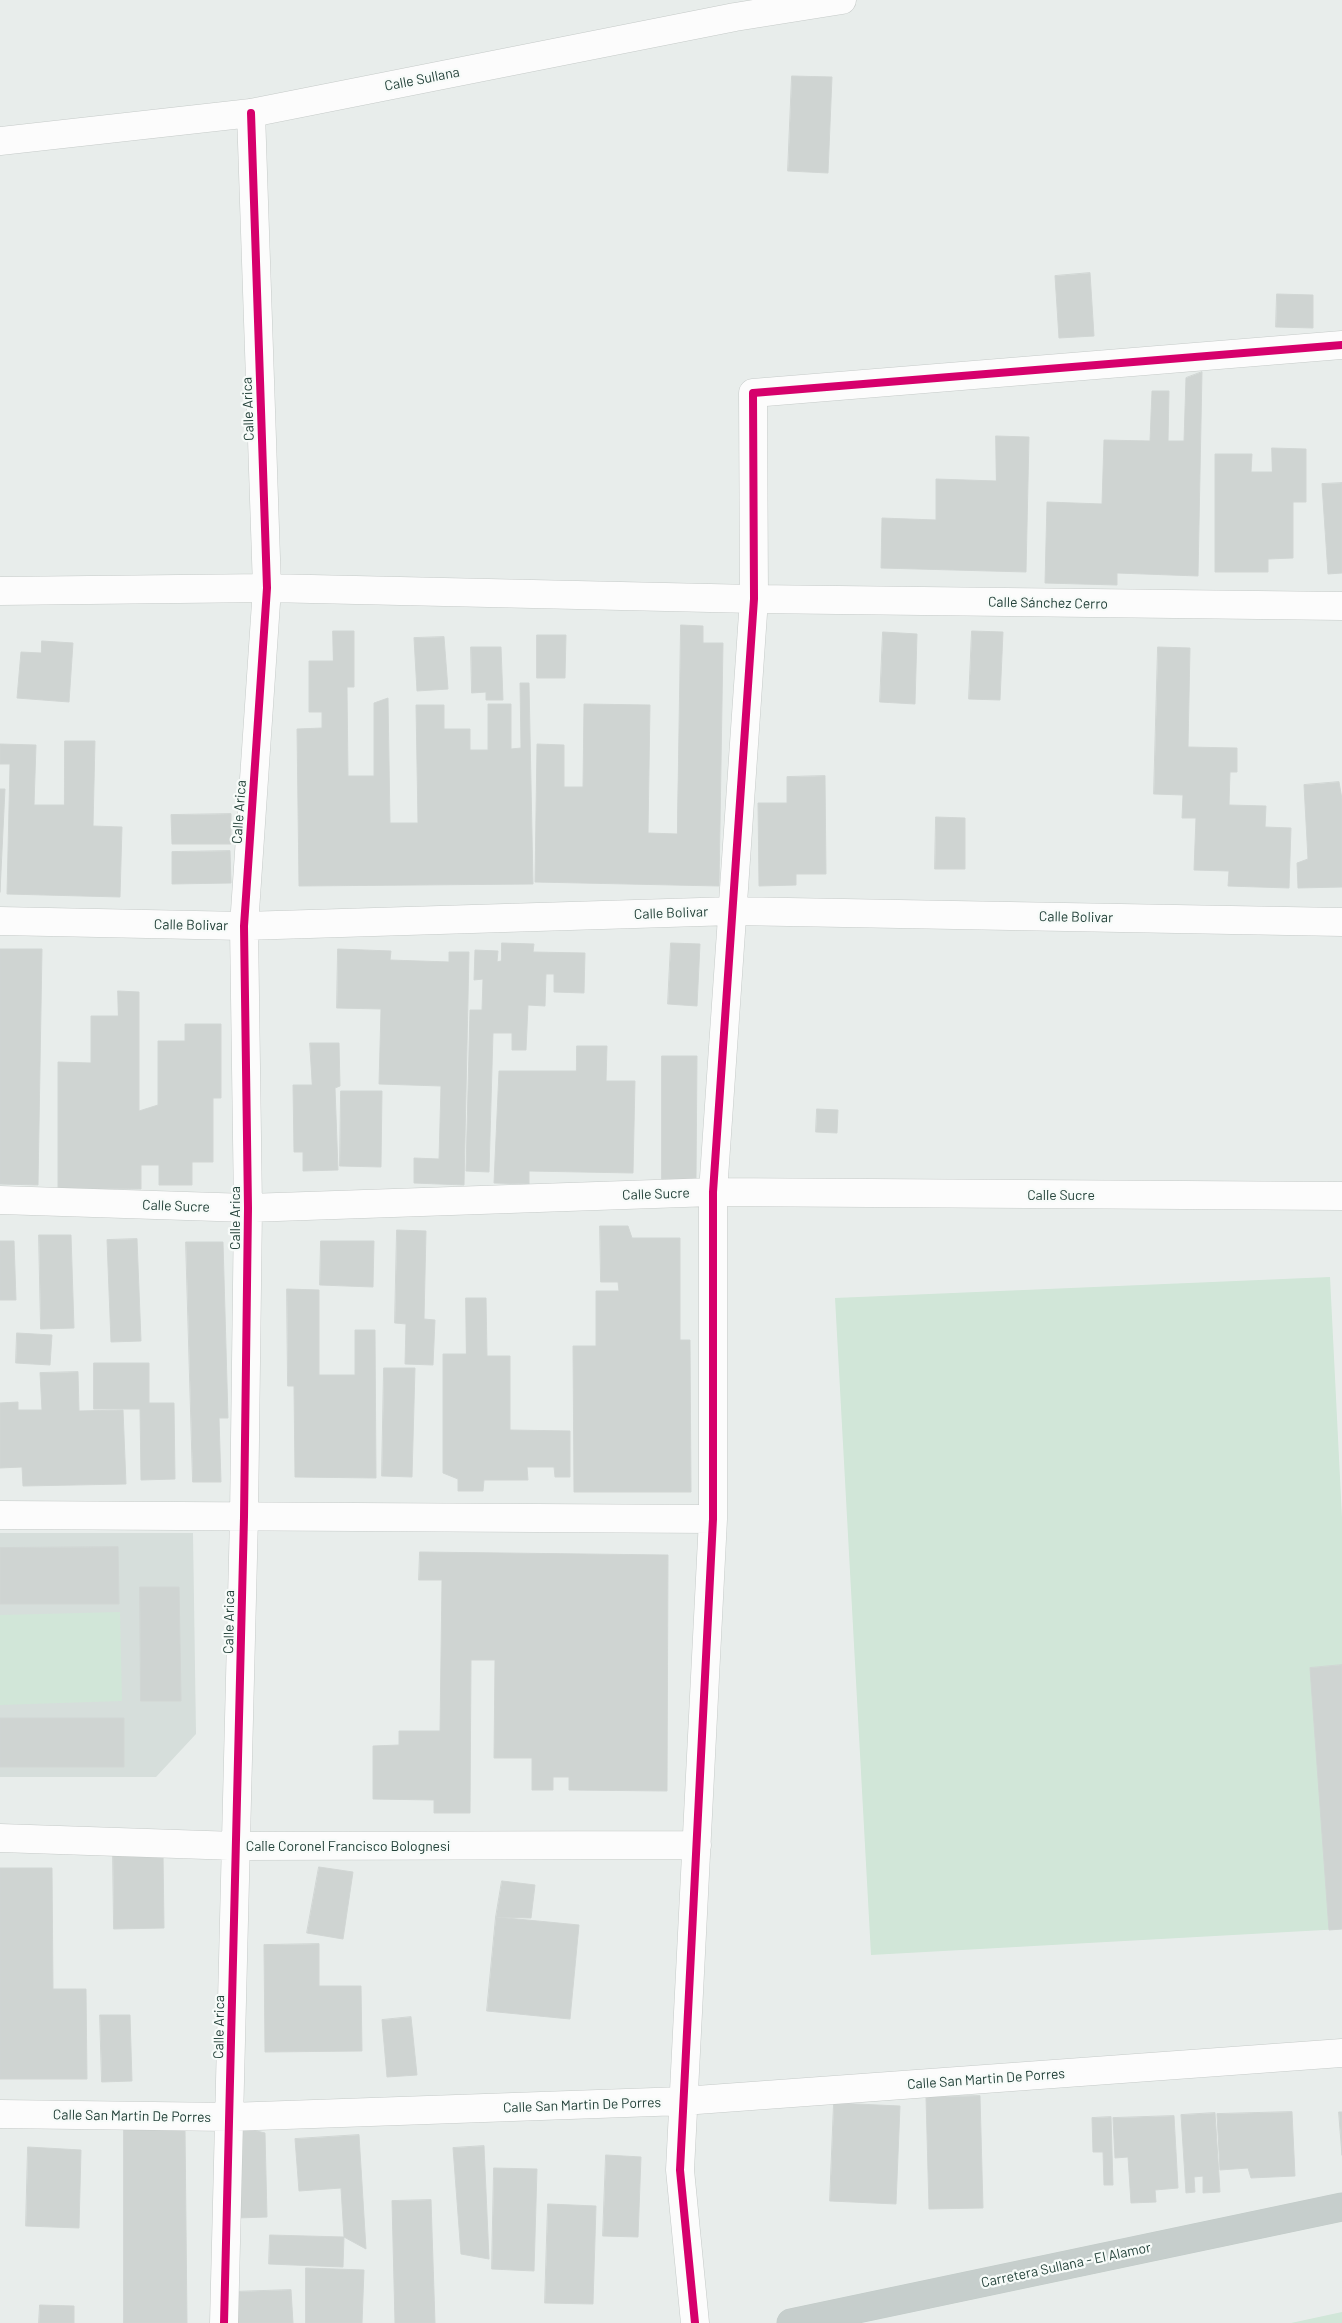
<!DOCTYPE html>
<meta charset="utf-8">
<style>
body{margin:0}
canvas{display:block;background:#e8edeb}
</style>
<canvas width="1342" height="2323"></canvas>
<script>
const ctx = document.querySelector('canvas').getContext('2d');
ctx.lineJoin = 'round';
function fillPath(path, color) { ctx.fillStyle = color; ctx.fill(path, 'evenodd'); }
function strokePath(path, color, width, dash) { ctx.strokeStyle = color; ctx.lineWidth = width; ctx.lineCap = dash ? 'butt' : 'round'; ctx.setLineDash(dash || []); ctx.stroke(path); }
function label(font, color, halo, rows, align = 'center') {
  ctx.font = font + ' Barlow,sans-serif'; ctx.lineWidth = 4.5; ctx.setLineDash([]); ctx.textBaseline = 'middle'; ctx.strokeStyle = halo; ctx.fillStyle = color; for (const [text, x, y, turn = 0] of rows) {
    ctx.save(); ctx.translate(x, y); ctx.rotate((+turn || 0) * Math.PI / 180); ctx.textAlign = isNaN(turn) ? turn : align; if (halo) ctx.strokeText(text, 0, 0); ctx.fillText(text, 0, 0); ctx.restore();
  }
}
const built = new Path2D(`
 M0 1533H193L196 1734 156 1777H0Z`);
const green = new Path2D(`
 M1330 1277 1342 1518V1929L871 1955 835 1298Z
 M120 1612 122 1701 0 1705V1615Z
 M1342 2312V2323H1291Z`);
const building = new Path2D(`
 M792 76 832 77 828 173 788 171Z
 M1090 273 1094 336 1059 338 1055 276Z
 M1277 294 1313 295V328L1276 327Z
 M1202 372 1198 576 1117 573V585L1045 583 1047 502 1102 504 1104 440 1150 441 1152 391H1169L1168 441H1184L1186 378Z
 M996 436 1029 437 1026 572 881 568 882 518 936 520V479L996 481Z
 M1272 448 1306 449V502H1293V558L1268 559V572H1215V454H1252L1251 472H1272Z
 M1342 483V573L1328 574 1322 484Z
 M681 625 703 626V643H723L719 886 535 882 537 744 564 745V787H583L584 704 650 705 648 833 677 834Z
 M333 631H354V687H347L348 776H374V703L388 698 390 823H418L416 705H444V729H470V750H488V704H511V749L521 748 520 683H529L533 884 299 886 297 729 322 728V712H309V661H333Z
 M972 631 1003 632 1000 700 969 699Z
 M883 632 917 634 915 704 880 702Z
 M537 635H566L565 678H537Z
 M444 637 448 689 417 691 414 638Z
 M42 641 73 643 69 702 17 698 21 652 41 653Z
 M471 647H501L503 700H486V692L472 693Z
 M1158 647 1190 648 1188 747 1237 748V772H1230L1229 805 1266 806 1265 827 1291 828 1289 888 1228 886 1229 871 1194 870 1196 818H1182L1183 795 1154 794Z
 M65 741H95L93 826 122 827 120 897 7 894 10 764H0V744L36 745 34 805H64Z
 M825 776 826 874H796V885L759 886 758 803H787V777Z
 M1339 782 1342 799V887L1298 888 1297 863 1308 859 1304 785Z
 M0 789H5L0 892Z
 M231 814V844H172L171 815Z
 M936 817 965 818V869H935Z
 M230 851 231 883 172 884V852Z
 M502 943 534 944 533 952 585 953 584 993 554 992V974H546L545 1006 528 1005 526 1050H512V1033H493L489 1172 466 1171 470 1010H482L483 979 474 980 475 950 498 951 497 962 501 961Z
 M671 943 700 944 697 1006 668 1004Z
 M0 949H42L38 1185 0 1184Z
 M338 949 391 951 390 960 449 962V952H469L464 1185 414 1183V1158L439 1159 441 1086 379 1084 381 1009 337 1008Z
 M118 991 139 992V1111L158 1105V1041H185V1024H221V1098H213V1162H192V1185H159V1165H141V1189L58 1188V1062L91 1063V1016H118Z
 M310 1043H339L340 1086 335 1088 338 1170 303 1171V1152H294L293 1085H312Z
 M577 1046H607L606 1081H635L633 1173 529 1171V1184L494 1183 499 1071H576Z
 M662 1056H697L696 1179H662Z
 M341 1091H382L381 1167 340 1166Z
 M817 1109 838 1110 837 1133 816 1132Z
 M600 1226H628L632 1238H680V1340H690L691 1492H574L573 1346H596V1291H619L618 1282H601Z
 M397 1230 426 1231 424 1319 435 1320 433 1365 405 1364 406 1324 395 1323Z
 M39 1235H71L74 1328 41 1329Z
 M137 1239 141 1341 111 1342 107 1240Z
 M0 1241H14L16 1300H0Z
 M321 1241H374L373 1287 320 1285Z
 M186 1242H223L228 1418H219L221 1482H193Z
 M287 1289 319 1290V1375H355V1330H375L376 1478 295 1477 294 1386H288Z
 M466 1298H486L487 1356H510V1430L570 1431V1477H555L554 1467H527L528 1480H484L483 1491H458V1479L443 1473V1354H466Z
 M17 1333 52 1335 50 1365 16 1363Z
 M94 1363H149V1403H174L175 1479 141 1480 140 1409H94Z
 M384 1368H415L412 1477 382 1476Z
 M78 1372 79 1411 123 1410 126 1484 23 1486 22 1467 0 1468V1403L18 1402V1410H42L40 1373Z
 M118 1547 119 1604H0V1548Z
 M420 1552 668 1555 667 1791 569 1790V1777H553V1790H532V1758H494L495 1660H471L470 1813H434V1800L373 1799V1746L399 1745V1731H440L442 1580H419Z
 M140 1587H179L181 1701H141Z
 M1342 1665V1929L1329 1930 1310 1668Z
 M0 1718H124V1767H0Z
 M113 1853H163L164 1928 114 1929Z
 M319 1867 353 1872 343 1939 307 1933Z
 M0 1868H52L53 1989H86L87 2079H0Z
 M502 1881 535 1885 531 1918 496 1917Z
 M496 1917 579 1925 570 2019 487 2011Z
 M319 1944V1986H361L362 2051 265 2052 264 1945Z
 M100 2015H130L132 2081 102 2082Z
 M411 2017 417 2075 387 2077 382 2020Z
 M980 2096 983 2208 929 2209 926 2097Z
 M834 2103 900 2106 896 2204 830 2201Z
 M1292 2112 1295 2176 1251 2178 1248 2168 1220 2170 1217 2114Z
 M1339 2112H1342V2155Z
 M1215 2113 1220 2192 1203 2193V2176L1194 2177 1195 2192 1186 2193 1181 2115Z
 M1174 2116 1178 2188 1155 2190 1156 2202 1131 2203 1128 2157 1115 2158 1113 2118Z
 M1111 2117 1113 2185H1104L1103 2152H1093L1092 2118Z
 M236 2126 265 2133 267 2217 238 2218Z
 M124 2127 185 2129 187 2323H124Z
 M359 2135 366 2249 344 2237 341 2188 299 2191 295 2139Z
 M484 2146 489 2259 461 2254 453 2148Z
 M28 2147 81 2150 79 2228 26 2226Z
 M606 2155 641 2157 638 2237 603 2236Z
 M494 2168 537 2169 534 2271 492 2269Z
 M431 2200 435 2323H395L392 2201Z
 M548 2204 596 2206 593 2304 545 2303Z
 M270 2235 344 2237 343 2267 269 2264Z
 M306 2268 364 2270 362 2323H306Z
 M291 2290 293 2323H233L231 2292Z
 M40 2305 74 2306V2323H39Z`);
const minor = new Path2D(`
 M0 141 251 113 735 17 842 0
 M0 591 267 588 754 599 1342 606
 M0 921 244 926 733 911 1342 922
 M0 1200 248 1208 713 1192 1342 1196
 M0 1515 713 1519
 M0 1838 236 1846 697 1845
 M0 2114 229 2117 683 2101 1342 2053
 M224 2323 244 1517 248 1208 244 926 267 588 251 113
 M695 2323 680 2170 713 1519V1192L754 599 753 393 1342 345`);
const trunk = new Path2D(`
 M791 2323 1342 2207`);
const cycleway = new Path2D(`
 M224 2323 244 1517 248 1208 244 926 267 588 251 113
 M695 2323 680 2170 713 1519V1192L754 599 753 393 1342 345`);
const streetNames = [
 ["Calle Sullana",422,79,-11],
 ["Calle Arica",248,409,-92],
 ["Calle Sánchez Cerro",1048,603,1],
 ["Calle Arica",239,812,-86],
 ["Calle Bolivar",671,913,-2],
 ["Calle Bolivar",1076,917,1],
 ["Calle Bolivar",191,925,1],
 ["Calle Sucre",656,1194,-2],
 ["Calle Sucre",1061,1195],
 ["Calle Sucre",176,1206,2],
 ["Calle Arica",235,1218,-90],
 ["Calle Arica",229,1622,-89],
 ["Calle Coronel Francisco Bolognesi",348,1846],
 ["Calle Arica",219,2027,-89],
 ["Calle San Martin De Porres",986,2079,-4],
 ["Calle San Martin De Porres",582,2105,-2],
 ["Calle San Martin De Porres",132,2116,1],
 ["Carretera Sullana - El Alamor",1066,2265,-12]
];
fillPath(built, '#d6dedb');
fillPath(green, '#d1e6d8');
fillPath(building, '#cfd4d2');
strokePath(building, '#d1d6d4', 1);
strokePath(minor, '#c5cac8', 29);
strokePath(trunk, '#c3ccc9', 29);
strokePath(minor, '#fcfcfc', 28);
strokePath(trunk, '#c6cecc', 28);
strokePath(cycleway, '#d6006c', 8);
label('14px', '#24423a', '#f7fbf9', streetNames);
</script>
